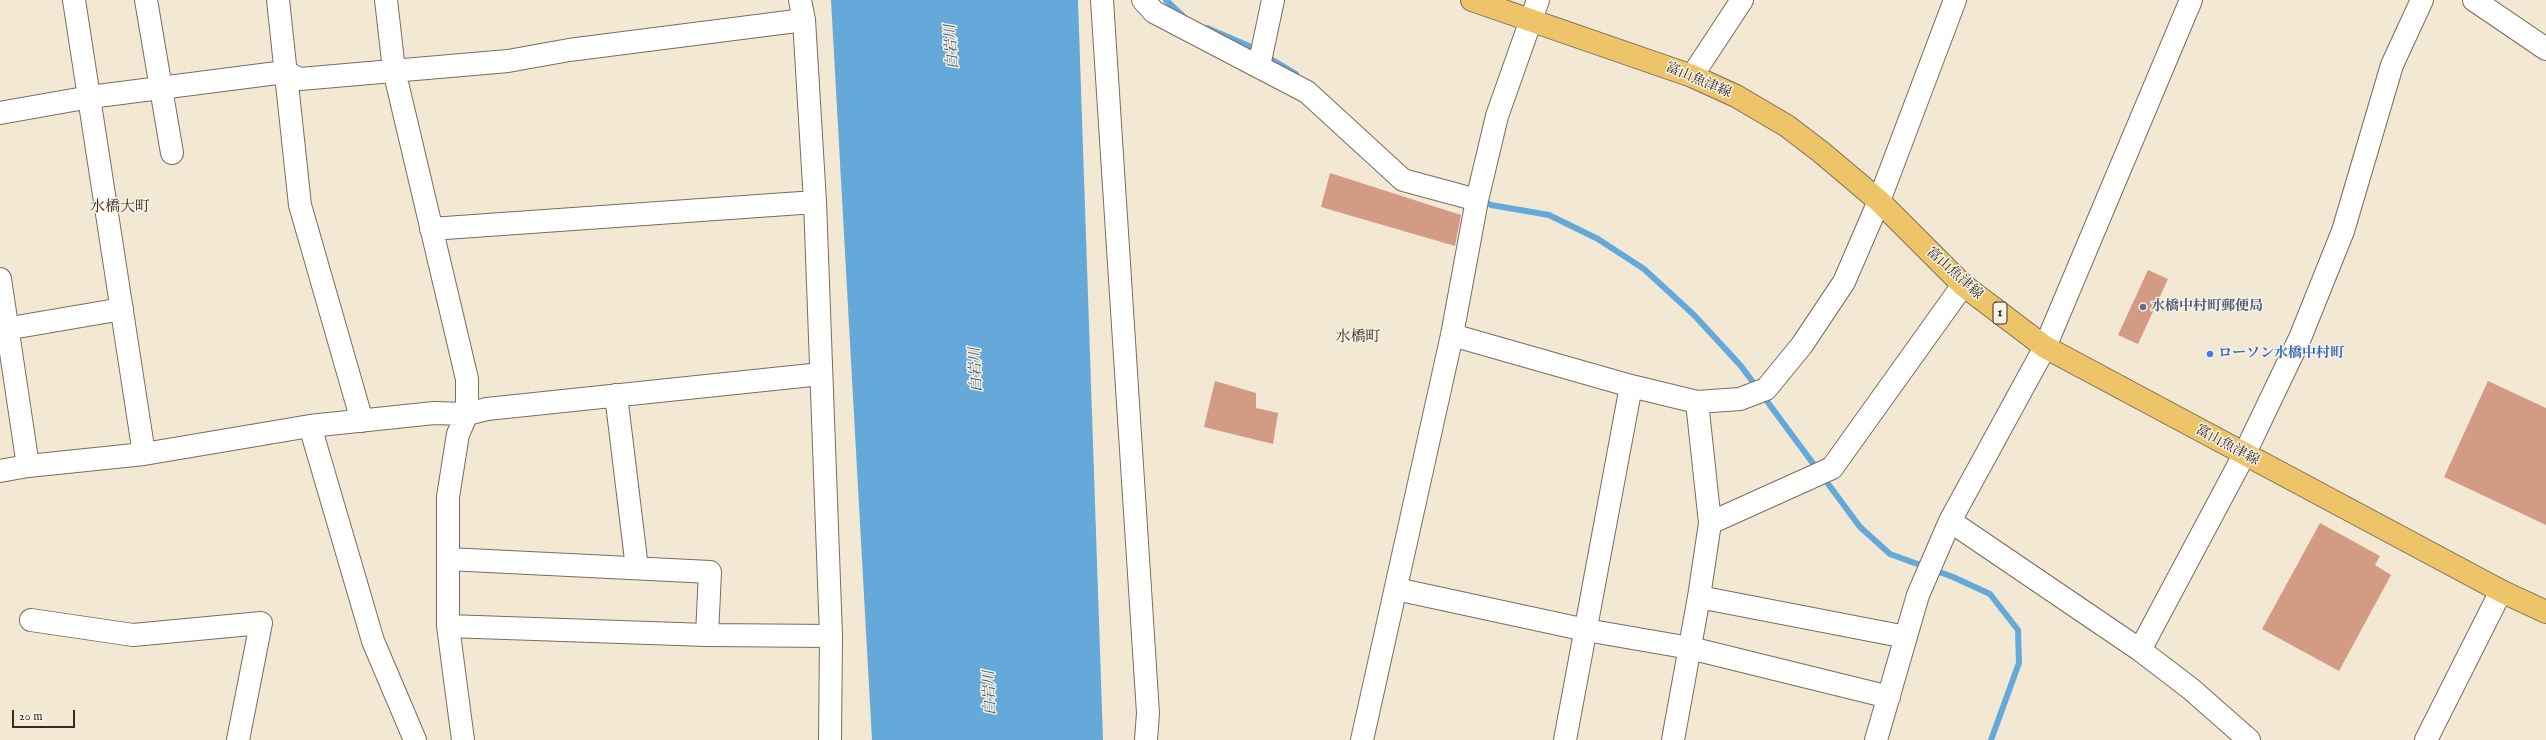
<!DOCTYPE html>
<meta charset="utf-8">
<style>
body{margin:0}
#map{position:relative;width:2546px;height:740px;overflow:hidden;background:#f3e8d3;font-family:"IM FELL English",serif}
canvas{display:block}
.scale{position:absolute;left:12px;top:710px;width:63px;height:18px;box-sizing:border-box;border:2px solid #3b2a1e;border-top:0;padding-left:5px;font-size:12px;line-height:14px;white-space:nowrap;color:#3b2a1e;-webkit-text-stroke:3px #f7f3e8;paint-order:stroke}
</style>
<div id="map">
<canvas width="2546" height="740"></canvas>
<div class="scale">20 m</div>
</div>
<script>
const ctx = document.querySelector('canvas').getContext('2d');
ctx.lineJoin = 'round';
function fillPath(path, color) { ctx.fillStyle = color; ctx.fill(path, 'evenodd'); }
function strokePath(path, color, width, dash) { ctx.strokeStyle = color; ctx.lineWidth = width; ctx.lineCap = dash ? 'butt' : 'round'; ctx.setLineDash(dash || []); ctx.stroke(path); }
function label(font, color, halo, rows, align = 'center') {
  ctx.font = font + ' "IM FELL English","Noto Serif JP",serif'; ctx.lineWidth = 3; ctx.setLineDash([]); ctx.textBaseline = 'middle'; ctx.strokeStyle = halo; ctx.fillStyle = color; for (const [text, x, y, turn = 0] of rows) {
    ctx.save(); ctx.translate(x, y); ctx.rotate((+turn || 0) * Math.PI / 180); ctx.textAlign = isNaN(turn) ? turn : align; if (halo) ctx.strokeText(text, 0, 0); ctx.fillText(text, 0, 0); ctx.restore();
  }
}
const water = new Path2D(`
 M831 0H1078L1103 740H872Z`);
const stream = new Path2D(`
 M1166 0 1187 20
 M1207 28 1249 46 1296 74
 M1481 199 1491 205 1549 215 1598 239 1644 269 1694 315 1741 366 1860 527 1890 554 1953 577 1990 594 2018 630 2019 663 1991 740`);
const building = new Path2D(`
 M1330 173 1461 215 1455 246 1321 207Z
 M2148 270 2168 279 2138 344 2118 335Z
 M1215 381 1256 393V408L1278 413 1273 444 1204 427Z
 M2488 381 2546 408V525L2444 477Z
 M2320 523 2380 556 2375 565 2391 575 2339 671 2262 629Z`);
const minor = new Path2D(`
 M74 0 144 454
 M146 0 172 153
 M278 0 300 205 362 421
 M386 0 394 70 467 379V414L458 434 448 497V626L463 740
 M800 0 804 20 815 202 831 636 830 740
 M1102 0 1148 713 1146 740
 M1143 0 1154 12 1307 92 1403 180 1477 200
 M2474 0 2546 49
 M1259 66 1273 0
 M1692 76 1742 0
 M0 113 90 97 285 72 300 79 508 61 569 50 804 20
 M431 229 815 202
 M0 279 28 466
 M0 330 122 309
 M1452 335 1631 386 1697 402 1740 399 1766 389 1802 345 1844 282 1879 201 1955 0
 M616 395 637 568
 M310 426 373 641 415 740
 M0 471 28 466 144 454 310 426 434 413 467 414 487 409 821 374
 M1950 521 2140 650 2191 689 2249 740
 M1710 523 1832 468 1963 285
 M448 559 710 572 707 635
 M1396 589 1586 630 1690 648 1889 697
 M1699 597 1906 637
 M31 620 133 635 261 623 238 740
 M448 626 707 635 831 636
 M2140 650 2244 455 2300 338 2343 231 2392 65 2422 0
 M1362 740 1452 335 1477 200 1497 116 1538 0
 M1565 740 1631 386
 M1673 740 1699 597 1710 523 1697 402
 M1876 740 1918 595 1950 521 2045 347 2191 0
 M2426 740 2501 591`);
const major = new Path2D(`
 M1472 0 1692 76 1736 96 1787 126 1821 152 1879 201 1963 285 2045 347 2501 591 2546 612`);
const markers = [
 [2143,307,4,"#5c6f8a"],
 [2210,354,4,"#3f7fe0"]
];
const shields = [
 [2000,313,14]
];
const shieldNames = [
 ["1",2000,313]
];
const streetNames = [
 ["富山魚津線",1698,81,23],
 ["富山魚津線",1954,274,42],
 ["富山魚津線",2227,446,28]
];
const serviceNames = [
 ["水橋中村町郵便局",2151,307]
];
const shopNames = [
 ["ローソン水橋中村町",2218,354]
];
const waterNames = [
 ["白岩川",953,47,-94],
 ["白岩川",977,370,-93],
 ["白岩川",991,693,-92]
];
const neighbourhoodNames = [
 ["水橋大町",120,208],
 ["水橋町",1358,338]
];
fillPath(water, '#64a9da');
strokePath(stream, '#64a9da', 6);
fillPath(building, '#d49b84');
strokePath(minor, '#7b6c5d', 24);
strokePath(major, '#7b6c5d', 24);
strokePath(minor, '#fff', 22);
strokePath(major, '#eec469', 22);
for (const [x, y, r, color] of markers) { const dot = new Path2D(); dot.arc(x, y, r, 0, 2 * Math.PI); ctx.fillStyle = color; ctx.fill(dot); strokePath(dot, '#f7f3e8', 1.5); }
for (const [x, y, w] of shields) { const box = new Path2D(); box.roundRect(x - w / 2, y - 11, w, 22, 3); ctx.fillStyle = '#f7f3e8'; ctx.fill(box); strokePath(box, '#3b2a1e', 1); }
label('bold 13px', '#3b2a1e', null, shieldNames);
label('14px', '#3b2a1e', '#f7f3e8', streetNames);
label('bold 14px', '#4e5e75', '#f7f3e8', serviceNames, 'left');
label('bold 14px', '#366cbe', '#f7f3e8', shopNames, 'left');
label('italic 15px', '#495660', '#f7f3e8', waterNames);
label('15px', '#3b2a1e', '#f7f3e8', neighbourhoodNames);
</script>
